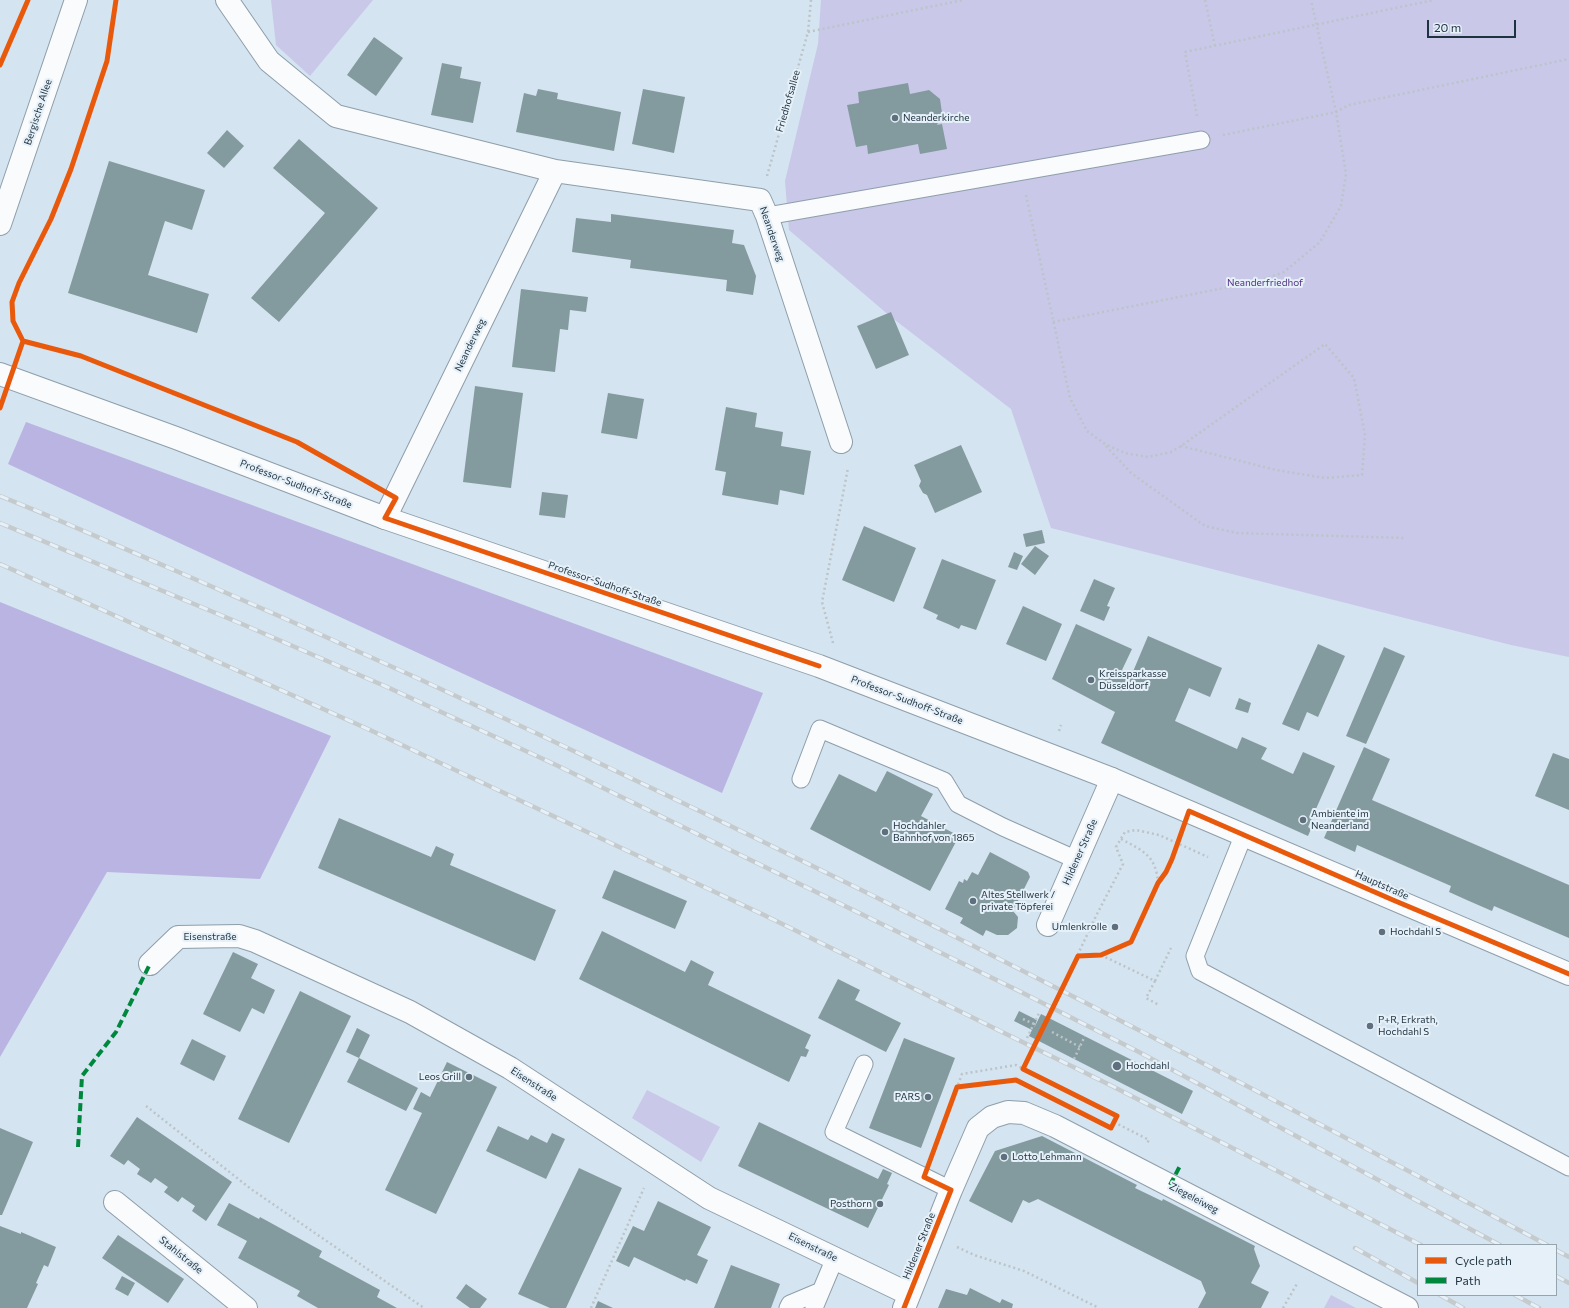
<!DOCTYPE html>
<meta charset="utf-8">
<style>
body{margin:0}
#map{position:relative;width:1569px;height:1308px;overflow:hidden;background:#d4e4f0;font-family:Commissioner,sans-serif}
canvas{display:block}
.legend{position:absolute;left:1417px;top:1244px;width:140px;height:52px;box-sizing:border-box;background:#e6f0f8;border:1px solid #96a4ae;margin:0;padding:5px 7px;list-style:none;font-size:12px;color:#1e3240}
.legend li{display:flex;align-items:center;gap:8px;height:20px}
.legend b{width:20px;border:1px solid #96a4ae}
.scale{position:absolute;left:1427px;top:20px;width:89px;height:18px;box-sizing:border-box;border:2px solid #1e3240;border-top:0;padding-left:5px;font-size:12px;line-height:14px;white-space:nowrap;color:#1e3240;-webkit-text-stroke:3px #e6f0f8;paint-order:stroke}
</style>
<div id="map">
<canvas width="1569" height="1308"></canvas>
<ul class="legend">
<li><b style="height:5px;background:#e8590c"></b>Cycle path</li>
<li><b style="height:5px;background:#00873e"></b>Path</li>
</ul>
<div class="scale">20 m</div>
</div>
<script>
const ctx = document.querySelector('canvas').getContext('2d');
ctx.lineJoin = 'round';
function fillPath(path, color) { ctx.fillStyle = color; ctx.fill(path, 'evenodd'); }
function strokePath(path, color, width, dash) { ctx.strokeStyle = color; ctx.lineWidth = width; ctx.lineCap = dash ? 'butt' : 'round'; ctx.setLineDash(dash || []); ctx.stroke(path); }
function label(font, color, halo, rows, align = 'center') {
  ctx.font = font + ' Commissioner,sans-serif'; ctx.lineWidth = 4; ctx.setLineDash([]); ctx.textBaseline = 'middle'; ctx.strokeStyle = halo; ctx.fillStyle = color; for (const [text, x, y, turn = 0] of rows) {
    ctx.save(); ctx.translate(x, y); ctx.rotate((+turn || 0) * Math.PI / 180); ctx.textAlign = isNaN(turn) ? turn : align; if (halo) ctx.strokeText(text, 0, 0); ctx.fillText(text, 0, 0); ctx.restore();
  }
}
const green = new Path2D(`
 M271 0H373L310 76 276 45Z
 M821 0H1569V657L1511 645 1051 528 1011 409 891 317 789 230 785 181 818 44Z
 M647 1090 720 1127 701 1162 632 1118Z
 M1331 1295 1356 1308H1324Z`);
const forest = new Path2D(`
 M26 422 763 693 722 793 8 464Z
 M0 602 331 736 260 879 107 872 0 1057Z`);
const building = new Path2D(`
 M374 37 403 58 376 96 347 75Z
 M442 63 462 67 460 78 481 82 473 123 431 115Z
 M908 83 910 94 929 90 940 99 942 113 937 125 942 124 947 149 920 154 918 144 868 154 867 145 856 147 847 105 859 103 858 92Z
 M538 89 558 93 557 99 621 112 614 151 516 132 524 93 536 96Z
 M643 89 685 97 674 153 632 144Z
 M227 130 244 146 224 168 207 153Z
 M299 139 378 208 279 322 251 298 325 213 273 168Z
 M109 161 205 190 192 230 165 221 148 275 209 294 197 333 68 293Z
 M611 214 734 230 732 243 744 245 756 276 753 295 726 291 727 280 630 268 631 260 572 252 576 218 611 222Z
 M521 289 588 297 586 312 570 310 568 330 560 329 555 372 512 367Z
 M891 312 909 355 876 369 857 326Z
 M475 386 523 393 511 488 463 482Z
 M608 393 644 399 637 439 601 433Z
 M726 407 757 413 755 427 783 432 781 446 811 451 804 495 780 490 778 505 722 495 726 472 715 470Z
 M961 445 982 492 935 513 927 495 923 493 919 486 921 481 914 465Z
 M542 492 568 495 565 518 539 515Z
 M864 526 916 548 894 602 842 580Z
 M1042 530 1045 543 1026 547 1023 534Z
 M1035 546 1049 556 1035 575 1021 564Z
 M1014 552 1023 556 1017 570 1008 567Z
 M942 559 996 580 976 630 961 625 959 629 948 624 936 619 938 615 923 608Z
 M1094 579 1115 588 1107 606 1110 607 1104 621 1080 611Z
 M1023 606 1062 624 1046 661 1006 644Z
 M1076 624 1132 649 1122 670 1132 674 1148 636 1222 668 1210 697 1189 688 1175 721 1237 749 1242 737 1267 748 1261 759 1293 774 1303 752 1335 766 1308 827 1311 829 1308 836 1101 743 1115 712 1052 679Z
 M1318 644 1345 656 1318 717 1307 712 1299 731 1282 724Z
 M1384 647 1405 656 1366 744 1346 736Z
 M1239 698 1251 703 1248 713 1235 709Z
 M1364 747 1390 759 1372 800 1569 885V938L1494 906 1492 911 1469 901 1449 892 1451 886 1357 845 1355 852 1324 838Z
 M1553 753 1569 759V810L1535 796Z
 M887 771 933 794 921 816 959 836 930 891 810 829 839 774 876 792Z
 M339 818 431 857 436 846 454 854 450 865 556 910 535 961 318 868Z
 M990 852 1028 872 1030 877 1013 911 1018 917 1017 928 1008 935H997L986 930 983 936 960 923 963 918 945 909 959 881 963 883 964 879 967 881 972 872 978 875Z
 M614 870 687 901 675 929 602 898Z
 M602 931 685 972 691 960 714 972 708 985 811 1035 805 1048 809 1050 806 1057 801 1056 789 1082 579 979Z
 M233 952 258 964 251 978 275 990 264 1014 252 1008 240 1032 203 1014Z
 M838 979 860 990 855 1000 901 1023 886 1052 818 1018Z
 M300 991 351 1016 289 1143 238 1119Z
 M1019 1011 1037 1020 1034 1028 1041 1014 1193 1091 1182 1114 1029 1036 1032 1030 1014 1021Z
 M357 1028 370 1035 359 1058 346 1052Z
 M904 1038 955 1058 921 1148 869 1128Z
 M192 1039 226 1056 214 1081 180 1064Z
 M359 1058 418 1088 406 1111 347 1082Z
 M447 1062 497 1087 436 1214 385 1190 422 1113 413 1109 421 1092 430 1097Z
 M137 1117 232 1182 206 1221 192 1211 195 1206 182 1197 178 1202 164 1192 168 1187 155 1178 151 1183 137 1174 140 1169 128 1160 124 1165 110 1156Z
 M759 1122 878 1179 883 1169 892 1173 887 1184 889 1185 868 1228 738 1166Z
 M498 1126 528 1140 531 1135 547 1143 552 1133 565 1139 546 1179 486 1151Z
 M0 1128 33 1142 2 1215H0Z
 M1042 1136 1137 1185 1135 1188 1162 1201 1163 1199 1255 1246 1254 1249 1260 1266 1251 1283 1269 1292 1261 1308H1198L1206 1293 1201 1281 1038 1199 1029 1203 1023 1200 1012 1223 969 1201 995 1151Z
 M579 1168 622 1188 566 1308H550L518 1294Z
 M658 1201 711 1227 697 1255 708 1260 697 1284 686 1279 685 1281 634 1257 629 1267 616 1261 633 1226 644 1231Z
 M229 1203 259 1219 260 1217 322 1251 319 1257 380 1290 377 1297 397 1308H318L297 1296 300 1291 238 1258 247 1241 217 1225Z
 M0 1226 21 1234V1232L56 1247 48 1267 44 1265 36 1283 38 1284 27 1308H0Z
 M118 1235 184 1279 168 1303 102 1258Z
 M731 1265 780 1284 771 1308H714Z
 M122 1276 135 1283 128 1296 115 1289Z
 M466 1284 487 1299 480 1308H470L456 1298Z
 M970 1288 1000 1303 1002 1299 1013 1304 1012 1308H938L946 1289 967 1295Z
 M598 1301 613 1308H595Z`);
const path = new Path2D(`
 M1205 0 1215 46
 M808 32 963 0
 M1197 116 1185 52 1434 0
 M1223 135 1336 112 1349 105 1569 59
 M767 176 808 32 811 0
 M1026 195 1070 398 1087 431 1105 444 1125 453 1148 457 1171 452 1181 446 1325 344 1354 378 1365 435 1362 475 1325 478 1276 470 1181 446
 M1053 322 1259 281 1284 272 1320 242 1341 206 1346 174 1336 112 1311 0
 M19 352 23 341
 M1106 446 1131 473 1205 526 1237 533 1405 538
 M833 643 822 602 848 468
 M1059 731 1061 725
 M1121 839C1143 851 1156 855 1158 883
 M1101 955 1155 981 1171 948
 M1078 956 1101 955 1131 942 1158 883 1166 872 1172 859 1180 837
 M1069 973 1096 916 1123 864 1116 847 1125 832 1136 830 1159 835 1208 857
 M1155 981 1146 998 1159 1005
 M1023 1019 1034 1024
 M1052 1032 1080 1047
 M1027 1038 1040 1011
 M1074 1059 1085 1036
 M957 1087 1016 1080 1027 1086
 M146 1106 251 1189 424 1308
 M1114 1122 1149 1140 1147 1143
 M932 1155 962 1074 1016 1065 1117 1116 1112 1125
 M957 1247 974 1255 1024 1271 1099 1308
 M591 1308 644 1188
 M1283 1308 1298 1282`);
const service = new Path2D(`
 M767 216 1201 140
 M801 779 820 729 944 781 958 804 1003 827 1077 860
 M1244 834 1195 956 1200 971 1569 1167
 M864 1064 834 1132 951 1190
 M788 1308 790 1304 821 1291
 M814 1308 835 1258`);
const minor = new Path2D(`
 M227 0 269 61 336 116 555 171
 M385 518 555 171 760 200 767 216 841 442
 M1048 925 1112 779
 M150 964 178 937 239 936 255 941 410 1012 510 1068 709 1198 909 1294
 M115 1202 246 1308
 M904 1308 951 1190 978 1128 992 1117 1008 1112 1024 1113 1055 1126 1407 1308`);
const tertiary = new Path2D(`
 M0 374 176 438 385 518 819 666 1112 779 1569 974`);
const secondary = new Path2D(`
 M0 224 76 0`);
const rail = new Path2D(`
 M0 496C56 518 111 543 167 567 334 639 498 714 662 793 961 936 1255 1088 1547 1245
 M0 523 242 624 387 687 554 764 1019 991 1137 1051 1500 1245
 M0 564 370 730 764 915 1112 1086 1421 1245
 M1355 1248 1418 1283
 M1556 1250 1569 1257
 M1556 1276 1569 1283
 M1440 1295 1463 1308
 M1515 1295 1539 1308`);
const quiet = new Path2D(`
 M78 1147 82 1076 116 1032 150 964
 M1170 1185 1181 1164`);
const cycleway = new Path2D(`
 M0 65 28 0
 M23 341 81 356 297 442 396 498 385 518 819 666
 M0 408 23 341 13 321 12 302 19 283 51 219 71 169 107 61 116 0
 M904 1308 951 1190 924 1177 957 1087 1016 1080 1111 1128 1117 1116 1023 1069 1078 956 1101 955 1131 942 1158 883 1166 872 1172 859 1189 811 1393 900 1569 974`);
const markers = [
 [895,118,4,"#5e707e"],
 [1091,680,4,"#5e707e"],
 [1303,820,4,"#5e707e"],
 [885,832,4,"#5e707e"],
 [973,901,4,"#5e707e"],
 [1115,927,4,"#5e707e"],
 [1382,932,4,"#5e707e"],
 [1370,1026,4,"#5e707e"],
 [1117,1066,5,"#5e707e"],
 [469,1077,4,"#5e707e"],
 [928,1097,4,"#5e707e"],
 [1004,1157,4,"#5e707e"],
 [880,1204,4,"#5e707e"]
];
const streetNames = [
 ["Friedhofsallee",788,101,-74],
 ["Bergische Allee",38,112,-72],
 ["Neanderweg",772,234,71],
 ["Neanderweg",470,345,-64],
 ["Professor-Sudhoff-Straße",296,484,21],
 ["Professor-Sudhoff-Straße",605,584,19],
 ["Professor-Sudhoff-Straße",907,700,21],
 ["Hildener Straße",1080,852,-66],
 ["Hauptstraße",1382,885,24],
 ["Eisenstraße",210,937],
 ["Eisenstraße",534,1084,33],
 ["Ziegeleiweg",1194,1198,28],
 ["Hildener Straße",919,1246,-68],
 ["Eisenstraße",813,1247,26],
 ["Stahlstraße",181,1255,39]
];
const poiNames = [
 ["Neanderkirche",903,118],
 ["Kreissparkasse",1099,674],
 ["Düsseldorf",1099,686],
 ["Ambiente im",1311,814],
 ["Neanderland",1311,826],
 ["Hochdahler",893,826],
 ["Bahnhof von 1865",893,838],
 ["Altes Stellwerk /",981,895],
 ["private Töpferei",981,907],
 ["Umlenkrolle",1107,927,"right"],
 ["Hochdahl S",1390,932],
 ["P+R, Erkrath,",1378,1020],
 ["Hochdahl S",1378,1032],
 ["Hochdahl",1126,1066],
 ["Leos Grill",461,1077,"right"],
 ["PARS",920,1097,"right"],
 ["Lotto Lehmann",1012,1157],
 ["Posthorn",872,1204,"right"]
];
const parkNames = [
 ["Neanderfriedhof",1265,283]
];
fillPath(green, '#c9c8e8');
fillPath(forest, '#bab4e2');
fillPath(building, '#839b9e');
strokePath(service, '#8e9eaa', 19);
strokePath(minor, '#8e9eaa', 24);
strokePath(tertiary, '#8e9eaa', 24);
strokePath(secondary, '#8e9eaa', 24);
strokePath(path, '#bcc4c9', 2.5, [2, 3]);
strokePath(service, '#f9fbfd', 17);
strokePath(minor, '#f9fbfd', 22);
strokePath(tertiary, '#f9fbfd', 22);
strokePath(secondary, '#f9fbfd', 22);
strokePath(rail, '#c5cacd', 4.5);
strokePath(rail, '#e6f0f8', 3, [9]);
strokePath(quiet, '#00873e', 4, [8, 4]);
strokePath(cycleway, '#e8590c', 5);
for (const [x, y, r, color] of markers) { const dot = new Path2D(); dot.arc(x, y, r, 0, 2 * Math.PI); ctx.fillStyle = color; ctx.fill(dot); strokePath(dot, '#e6f0f8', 1.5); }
label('10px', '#1e3240', '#e6f0f8', streetNames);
label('10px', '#1e3240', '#e6f0f8', poiNames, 'left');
label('10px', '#533086', '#e6f0f8', parkNames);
</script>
